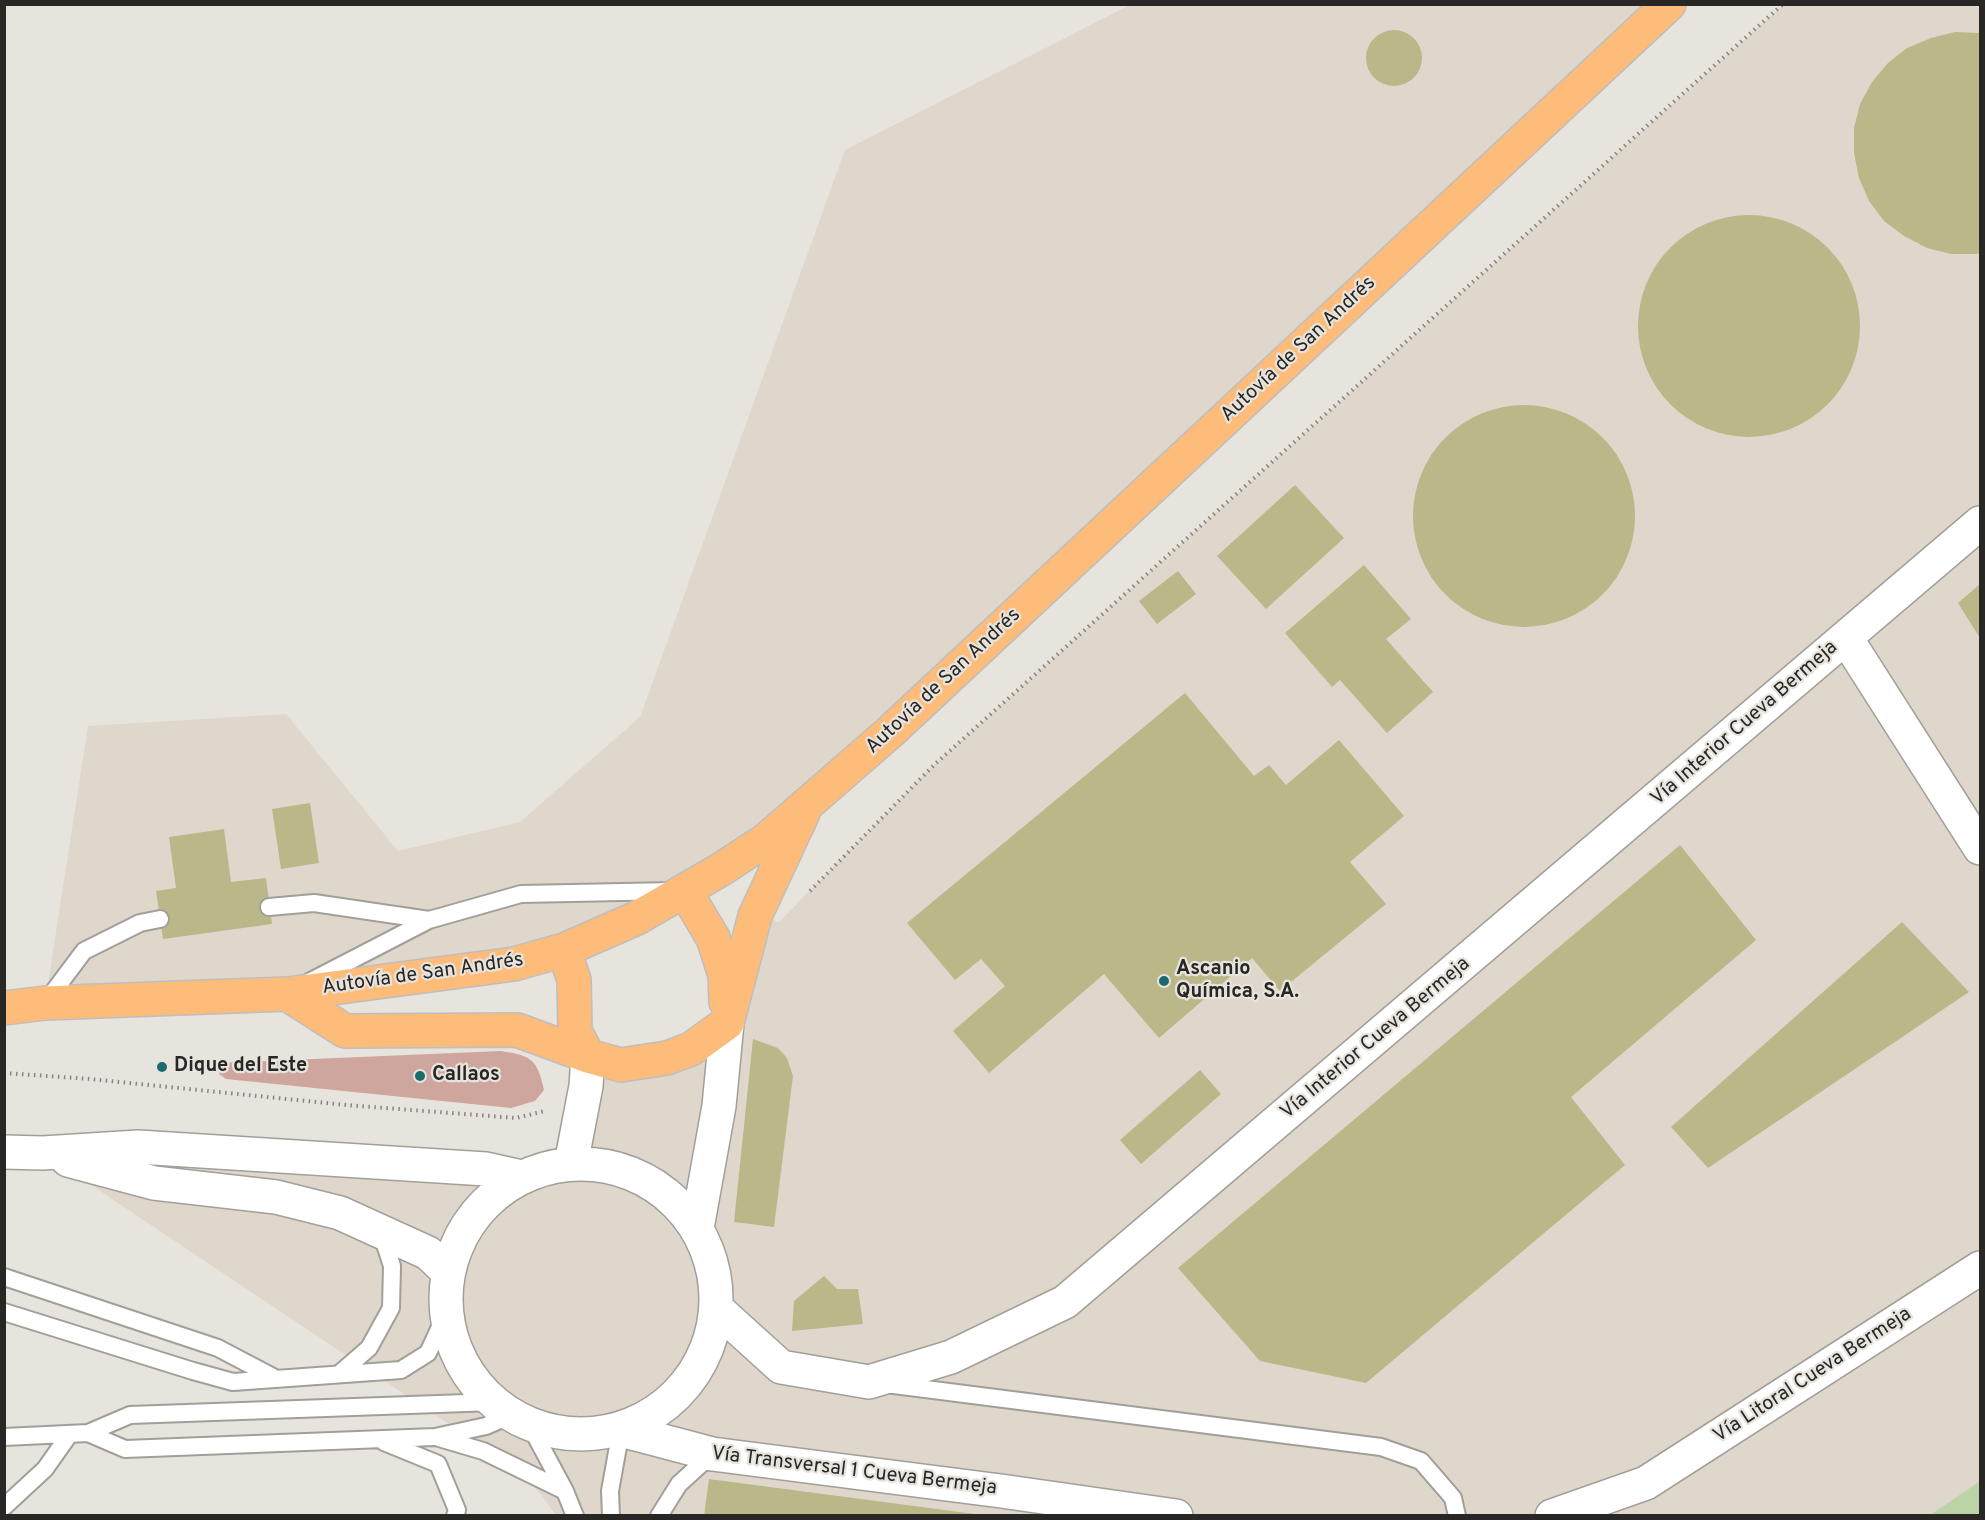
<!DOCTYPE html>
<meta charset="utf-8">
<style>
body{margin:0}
#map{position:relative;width:1985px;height:1520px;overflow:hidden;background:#e7e3dd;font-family:Overpass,sans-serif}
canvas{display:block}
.frame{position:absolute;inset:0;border:6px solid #282725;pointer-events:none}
</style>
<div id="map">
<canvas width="1985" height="1520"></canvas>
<div class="frame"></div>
</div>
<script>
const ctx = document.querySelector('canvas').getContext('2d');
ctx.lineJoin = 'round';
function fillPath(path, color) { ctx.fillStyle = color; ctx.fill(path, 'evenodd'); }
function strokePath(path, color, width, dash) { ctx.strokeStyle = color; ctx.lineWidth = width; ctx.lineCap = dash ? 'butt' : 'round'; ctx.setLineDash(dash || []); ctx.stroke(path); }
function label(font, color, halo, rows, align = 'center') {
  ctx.font = font + ' Overpass,sans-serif'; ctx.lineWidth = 4.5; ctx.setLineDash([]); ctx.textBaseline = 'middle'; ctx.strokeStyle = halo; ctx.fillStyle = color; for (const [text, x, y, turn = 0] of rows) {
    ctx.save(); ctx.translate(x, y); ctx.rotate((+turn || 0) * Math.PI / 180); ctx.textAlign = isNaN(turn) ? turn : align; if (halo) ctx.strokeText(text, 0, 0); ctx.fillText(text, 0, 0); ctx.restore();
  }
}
const built = new Path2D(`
 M1130 5H1669L806 806 564 950 45 1003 88 726 286 714 398 851 520 822 640 717 845 150Z
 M1783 5H1980V1481L1930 1515H556L527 1476 43 1153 522 1177 546 1168 571 1164 586 1086 621 1065 727 1024 755 916 779 922 934 765Z`);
const green = new Path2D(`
 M501 1051C532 1056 537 1059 544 1090L535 1101 511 1108 226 1079 219 1074V1063Z`);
const water = new Path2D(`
 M1980 1481V1515H1930Z`);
const building = new Path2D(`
 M1366 58a28 28 0 1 1 56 0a28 28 0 1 1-56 0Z
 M1955 32 1980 33V253L1976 254H1951L1927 248 1904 236 1884 221 1869 201 1859 178 1854 153V128L1860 104 1872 82 1888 63 1907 48 1931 38Z
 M1638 326a111 111 0 1 1 222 0a111 111 0 1 1-222 0Z
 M1413 516a111 111 0 1 1 222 0a111 111 0 1 1-222 0Z
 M1295 485 1344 538 1266 609 1217 556Z
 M1364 565 1411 619 1386 639 1433 692 1387 733 1340 680 1332 687 1285 633Z
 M1178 571 1196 594 1157 624 1139 601Z
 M1980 584V638L1958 603Z
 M1185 693 1254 776 1269 765 1286 785 1339 740 1404 816 1350 862 1386 904 1280 991 1252 958 1159 1038 1104 974 989 1073 953 1031 1005 986 981 959 955 980 907 923Z
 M310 803 319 863 281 869 272 809Z
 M224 829 231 882 266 878 272 924 163 939 156 891 176 888 169 837Z
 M1680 845 1756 940 1571 1097 1625 1165 1366 1383 1260 1361 1178 1268Z
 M1902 922 1969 992 1708 1168 1671 1127Z
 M753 1039 778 1048 787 1058 793 1076 774 1227 734 1222Z
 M1200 1070 1221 1094 1141 1164 1120 1140Z
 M824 1276 837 1289H858L863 1324 792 1331 794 1301Z
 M709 1479 975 1514V1516H704Z`);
const path = new Path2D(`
 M810 891 934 765 1783 4
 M4 1073 90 1079 346 1105 516 1118 545 1111`);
const service = new Path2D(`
 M269 907 314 903 429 920
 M309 982 429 920 521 894 673 891
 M45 1003 84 951 140 923 160 919
 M4 1277 218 1348 275 1378
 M4 1312 193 1371 233 1382 401 1370 428 1353 446 1314
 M339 1374 369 1348 391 1308 392 1266 381 1232
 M886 1384 1381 1447 1421 1461 1453 1498 1457 1516
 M528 1422 565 1491 575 1516
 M88 1433 125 1449 435 1437 486 1426 511 1415
 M4 1437 88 1433 130 1415 494 1402
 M439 1438 483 1451 565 1491
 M384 1442 438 1464 457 1510 455 1516
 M4 1507 45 1469 69 1435
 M611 1516 610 1491 621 1430
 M659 1516 679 1484 712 1454`);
const minor = new Path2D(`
 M1846 638 1980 848
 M4 1152 43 1153 138 1147 486 1169 522 1177
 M68 1160 154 1183 276 1197 340 1213 428 1253 448 1272
 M446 1299a135 135 0 1 1 270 0a135 135 0 1 1-270 0Z
 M571 1164 586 1086 588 1056
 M697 1228 719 1106 727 1023
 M717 1309 781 1367 869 1382 951 1357 1065 1302 1980 523
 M621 1430 712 1454 1001 1491 1176 1516
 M1552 1516 1646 1483 1980 1268`);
const primary = new Path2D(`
 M685 891 713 938 725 975 726 1002
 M564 950 574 980 575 1031 588 1056
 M287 994 345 1031 517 1030 588 1056 621 1065 667 1058 691 1049 727 1023 755 916 803 813
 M4 1008 45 1003 287 994 514 964 564 950 637 918 720 870 766 840 890 732 1669 4`);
const markers = [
 [1164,981,6,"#1c696e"],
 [162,1067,6,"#1c696e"],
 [420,1076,6,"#1c696e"]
];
const streetNames = [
 ["Autovía de San Andrés",1299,350,-43],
 ["Autovía de San Andrés",944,682,-43],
 ["Vía Interior Cueva Bermeja",1745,724,-41],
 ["Autovía de San Andrés",423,975,-8],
 ["Vía Interior Cueva Bermeja",1376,1039,-40],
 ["Vía Litoral Cueva Bermeja",1813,1376,-33],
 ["Vía Transversal 1 Cueva Bermeja",854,1472,7]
];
const poiNames = [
 ["Ascanio",1176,970],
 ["Química, S.A.",1176,993],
 ["Dique del Este",174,1067],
 ["Callaos",432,1076]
];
fillPath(built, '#dfd7cb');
fillPath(green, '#cea69d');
fillPath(water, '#bcd2a7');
fillPath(building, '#bab889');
strokePath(service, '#a29f99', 20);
strokePath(minor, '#a29f99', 36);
strokePath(primary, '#bebebe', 36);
strokePath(path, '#868480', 4, [1.5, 4.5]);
strokePath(service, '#fff', 16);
strokePath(minor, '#fff', 33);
strokePath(primary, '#febc7a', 33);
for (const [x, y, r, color] of markers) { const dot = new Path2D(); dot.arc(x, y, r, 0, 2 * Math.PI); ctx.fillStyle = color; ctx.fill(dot); strokePath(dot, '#e7e3dd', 2); }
label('20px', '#282725', '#e7e3dd', streetNames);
label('bold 20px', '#282725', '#e7e3dd', poiNames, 'left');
</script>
